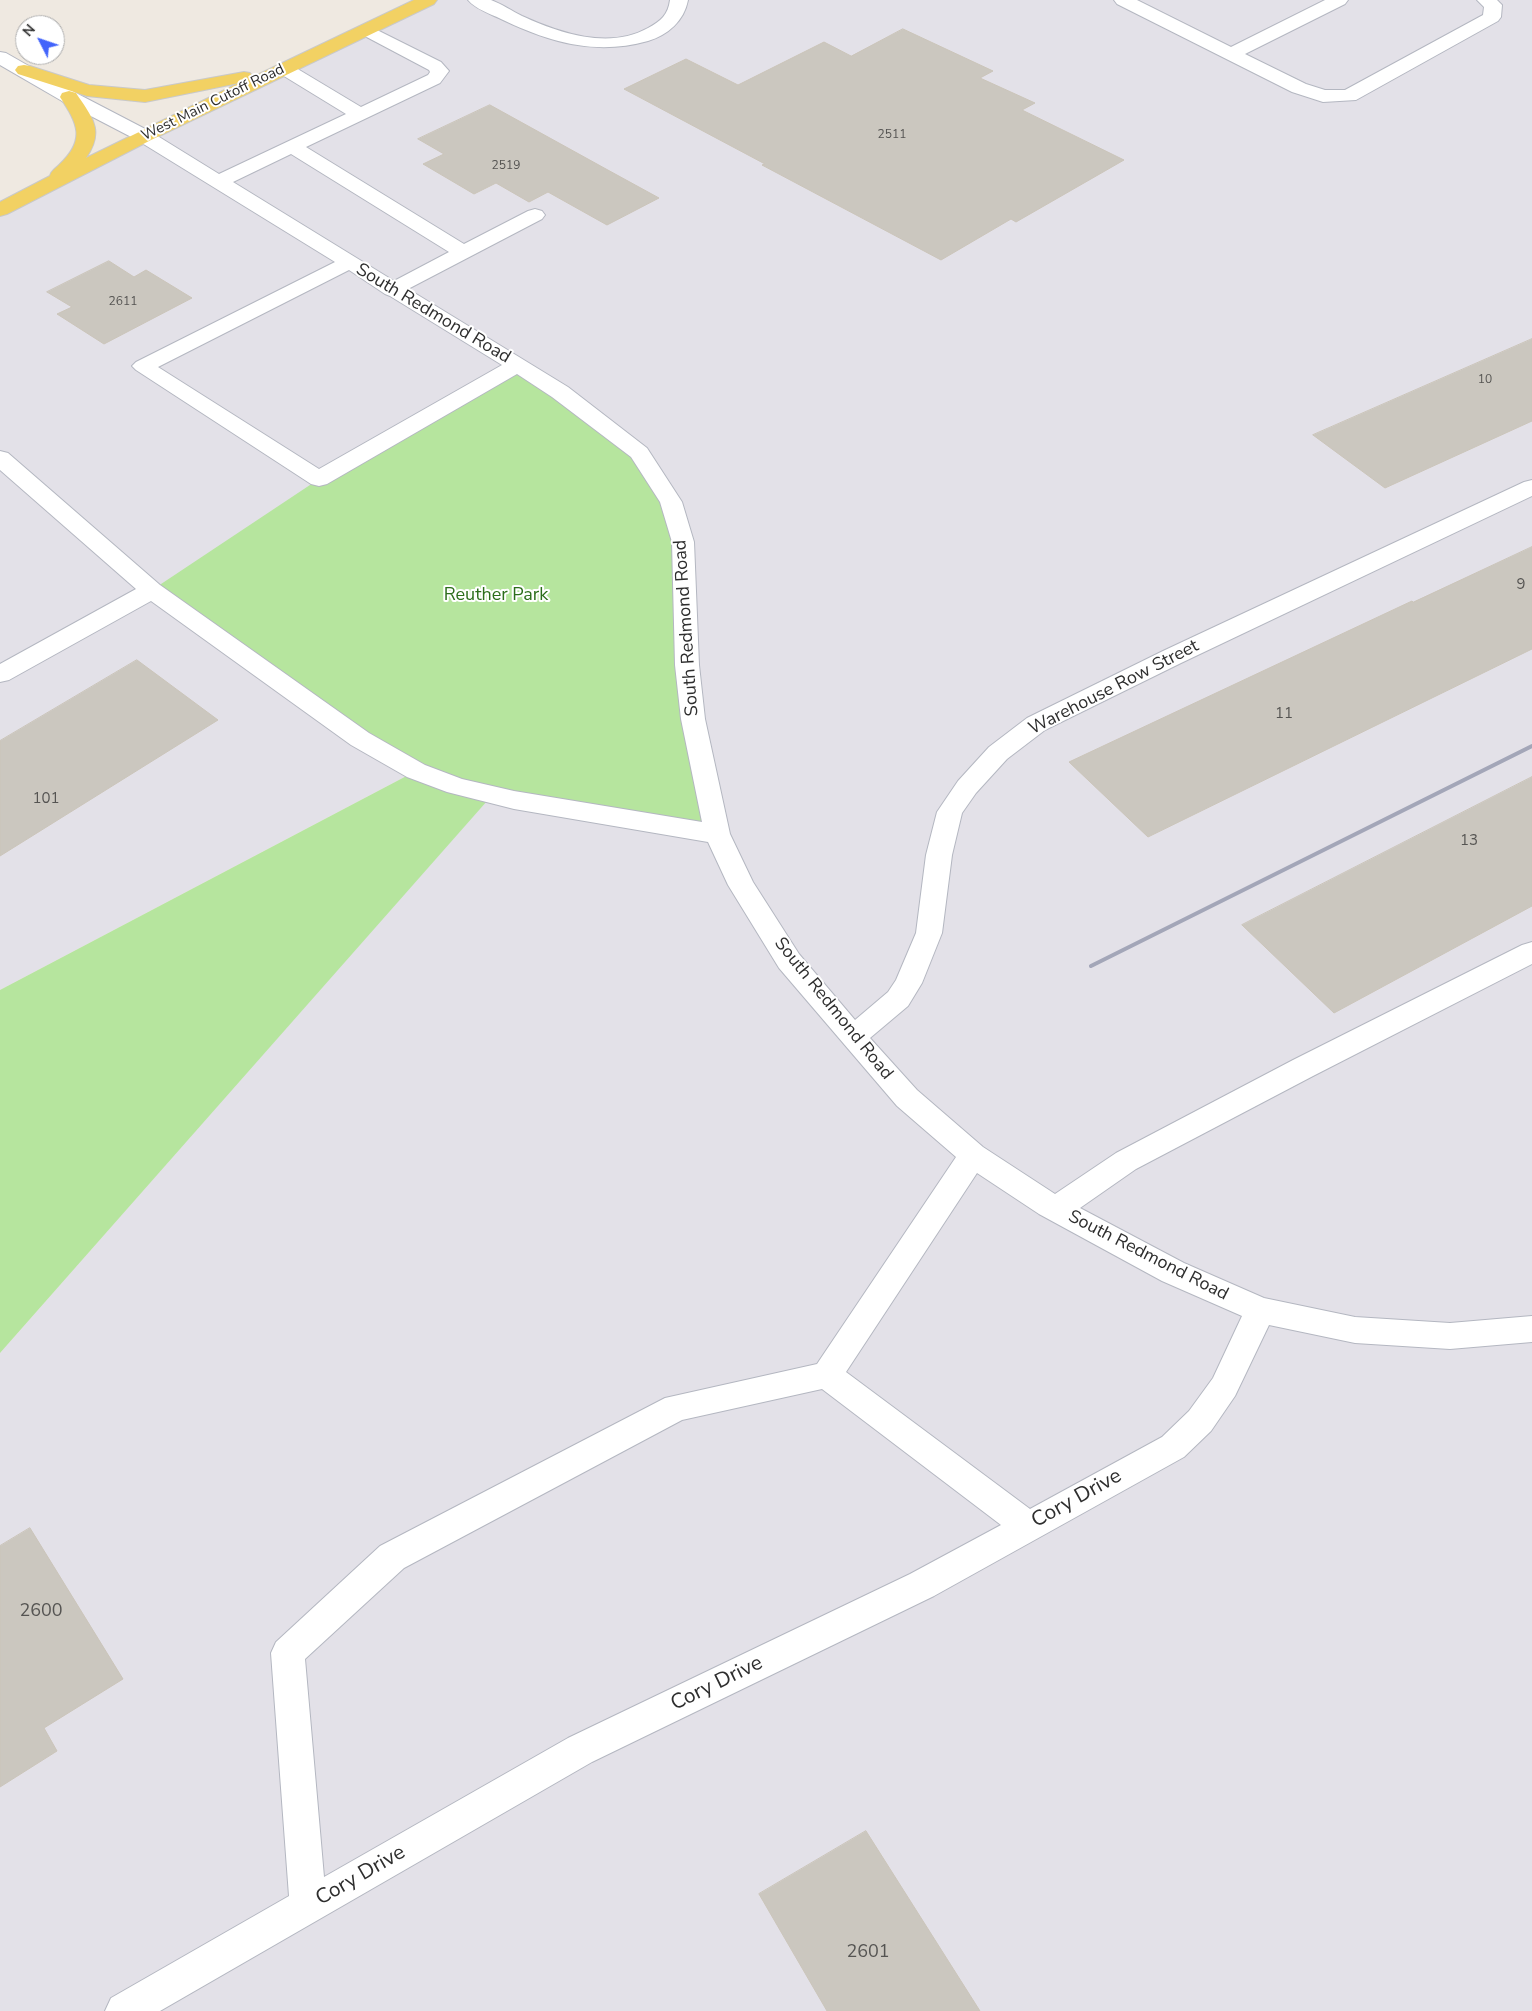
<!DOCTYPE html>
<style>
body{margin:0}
#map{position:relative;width:1532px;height:2011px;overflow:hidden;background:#efe9e1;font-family:"Nunito Sans",sans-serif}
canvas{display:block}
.north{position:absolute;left:15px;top:15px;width:50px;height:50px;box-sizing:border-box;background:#fff;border:1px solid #ababab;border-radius:50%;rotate:311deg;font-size:14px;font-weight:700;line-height:20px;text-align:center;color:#2e2e2e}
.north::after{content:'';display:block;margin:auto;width:18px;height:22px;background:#4264fb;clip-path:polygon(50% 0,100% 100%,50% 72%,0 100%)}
</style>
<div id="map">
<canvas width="1532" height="2011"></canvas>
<div class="north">N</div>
</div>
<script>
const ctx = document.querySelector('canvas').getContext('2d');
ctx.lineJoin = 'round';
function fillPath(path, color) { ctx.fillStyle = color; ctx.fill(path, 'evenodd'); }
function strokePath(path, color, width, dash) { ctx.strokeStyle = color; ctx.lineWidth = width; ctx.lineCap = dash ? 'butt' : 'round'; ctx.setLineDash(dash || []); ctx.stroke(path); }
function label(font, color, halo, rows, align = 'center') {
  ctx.font = font + ' "Nunito Sans",sans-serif'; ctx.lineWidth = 4; ctx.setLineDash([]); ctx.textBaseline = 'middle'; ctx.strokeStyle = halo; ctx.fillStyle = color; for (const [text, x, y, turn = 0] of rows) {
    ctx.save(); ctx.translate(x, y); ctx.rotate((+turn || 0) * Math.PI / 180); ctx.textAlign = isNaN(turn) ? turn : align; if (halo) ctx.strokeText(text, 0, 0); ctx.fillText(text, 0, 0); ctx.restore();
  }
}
const industrial = new Path2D(`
 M428 0H1532V2011H0V1353L495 791 416 771 0 990V210Z`);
const green = new Path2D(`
 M517 365 639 453 671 502 717 834 495 792 0 1353V990L416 771 152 590 319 479Z`);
const building = new Path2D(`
 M903 29 993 71 980 78 1035 103 1022 110 1124 160 1016 222 1011 219 941 260 762 165 765 164 624 89 686 59 738 85 824 42 851 56Z
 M490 105 606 169 659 198 607 225 548 192 529 202 496 183 474 194 423 164 444 154 418 139Z
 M109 261 134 277 146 270 192 298 104 344 57 314 72 307 47 292Z
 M1532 339V421L1385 488 1313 435Z
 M1532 547V649L1148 837 1069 762 1412 601 1413 602Z
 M137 660 218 720 0 856V741Z
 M1532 777V906L1334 1013 1242 925Z
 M30 1528 123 1679 44 1728 57 1751 0 1787V1546Z
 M866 1831 980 2011H827L759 1894Z`);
const minor = new Path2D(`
 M468 0C475 0 485 0 491 0 502 4 512 11 522 16 559 33 609 50 648 28 661 21 668 15 670 0H688C684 21 668 35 648 41 595 56 549 42 501 19 491 14 475 9 468 0Z
 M1114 0H1137L1231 47 1325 0H1348L1345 4 1245 54 1306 84 1325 90H1345L1483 15 1484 7 1477 0H1497L1502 5 1501 17 1498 21 1356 100 1323 102 1292 92 1117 4Z
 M367 25 441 62 449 71 440 83 306 147 464 244 528 211 535 209 542 211 545 215 542 219 408 289 568 387 647 448 682 502 694 542 699 665 705 719 730 834 753 882 799 954 855 1020 888 992 896 980 916 933 926 855 937 812 958 781 989 747 1027 718 1163 651 1524 482 1532 480V496L1181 663 1045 730 1007 759 976 793 962 813 952 855 942 933 922 983 908 1006 870 1038 917 1090 983 1147 1055 1194 1116 1153 1293 1060 1522 945 1532 942V964L1313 1076 1136 1169 1080 1208 1184 1263 1264 1298 1355 1317 1450 1323 1532 1316V1342L1450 1349 1355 1343 1269 1325 1235 1396 1211 1431 1184 1457 934 1596 592 1762 160 2011H105L111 1998 289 1896 271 1653 276 1642 380 1546 665 1398 817 1364 956 1157 897 1106 779 968 728 885 708 842 514 809 447 792 407 777 351 745 151 601 9 680 0 682V664L136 589 0 470V451L8 453 160 585 369 733 425 765 462 779 514 791 702 822 681 719 675 665 672 542 660 502 631 457 552 397 517 374 327 484 319 486 311 484 136 370 132 366 136 362 335 262 137 140 62 101 0 65V52L6 53 76 93 151 132 219 174 346 114 279 73 276 69 279 65 285 64 291 65 361 107 428 75 430 72 429 70 361 34 358 30 361 26ZM291 154 449 252 394 281 233 182ZM349 270 385 294 390 296 502 365 319 469 158 367ZM977 1173 1039 1214 1162 1281 1242 1316 1213 1378 1189 1411 1162 1437 1030 1509 846 1372ZM822 1389 1001 1525 910 1574 568 1738 324 1877 305 1659 404 1568 682 1420Z`);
const major = new Path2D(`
 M414 0H437L434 4 151 140 7 214 0 216V202L50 176C51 171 55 169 59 165 86 140 78 124 60 97L62 93 69 91 76 93C92 117 105 131 86 158L239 83 145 102 87 96 18 74 15 70 18 66 24 65 30 66 89 85 145 90 244 72 250 73 253 77Z`);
const rail = new Path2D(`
 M1091 966 1532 746`);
const farNumbernames = [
 ["2511",892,135],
 ["2519",506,166],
 ["2611",123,302],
 ["10",1485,380]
];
const farStreetnames = [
 ["West Main Cutoff Road",213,103,-26]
];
const numberNames = [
 ["9",1521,585],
 ["11",1284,714],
 ["101",46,799],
 ["13",1469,841]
];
const streetNames = [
 ["South Redmond Road",433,314,31],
 ["South Redmond Road",687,628,-94],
 ["Warehouse Row Street",1114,688,-27],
 ["South Redmond Road",833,1009,51],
 ["South Redmond Road",1148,1256,27]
];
const parkNames = [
 ["Reuther Park",496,596]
];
const nearNumbernames = [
 ["2600",41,1612],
 ["2601",868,1953]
];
const nearStreetnames = [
 ["Cory Drive",1077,1499,-29],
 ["Cory Drive",717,1684,-26],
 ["Cory Drive",361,1876,-30]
];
fillPath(industrial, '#e3e1e8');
fillPath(green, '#b6e59e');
fillPath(building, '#cbc7bf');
strokePath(building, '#cbc5ba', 1);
strokePath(minor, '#b4b7c1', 2);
strokePath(major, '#c9c9c9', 2);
fillPath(minor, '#fff');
fillPath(major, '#f2d163');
strokePath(rail, '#a3a6b8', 4);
label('12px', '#555452', null, farNumbernames);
label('15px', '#2e2e2e', '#fff', farStreetnames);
label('15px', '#555452', null, numberNames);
label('18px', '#2e2e2e', '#fff', streetNames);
label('18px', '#2c6e1b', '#fff', parkNames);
label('18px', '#555452', null, nearNumbernames);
label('21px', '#2e2e2e', '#fff', nearStreetnames);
</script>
